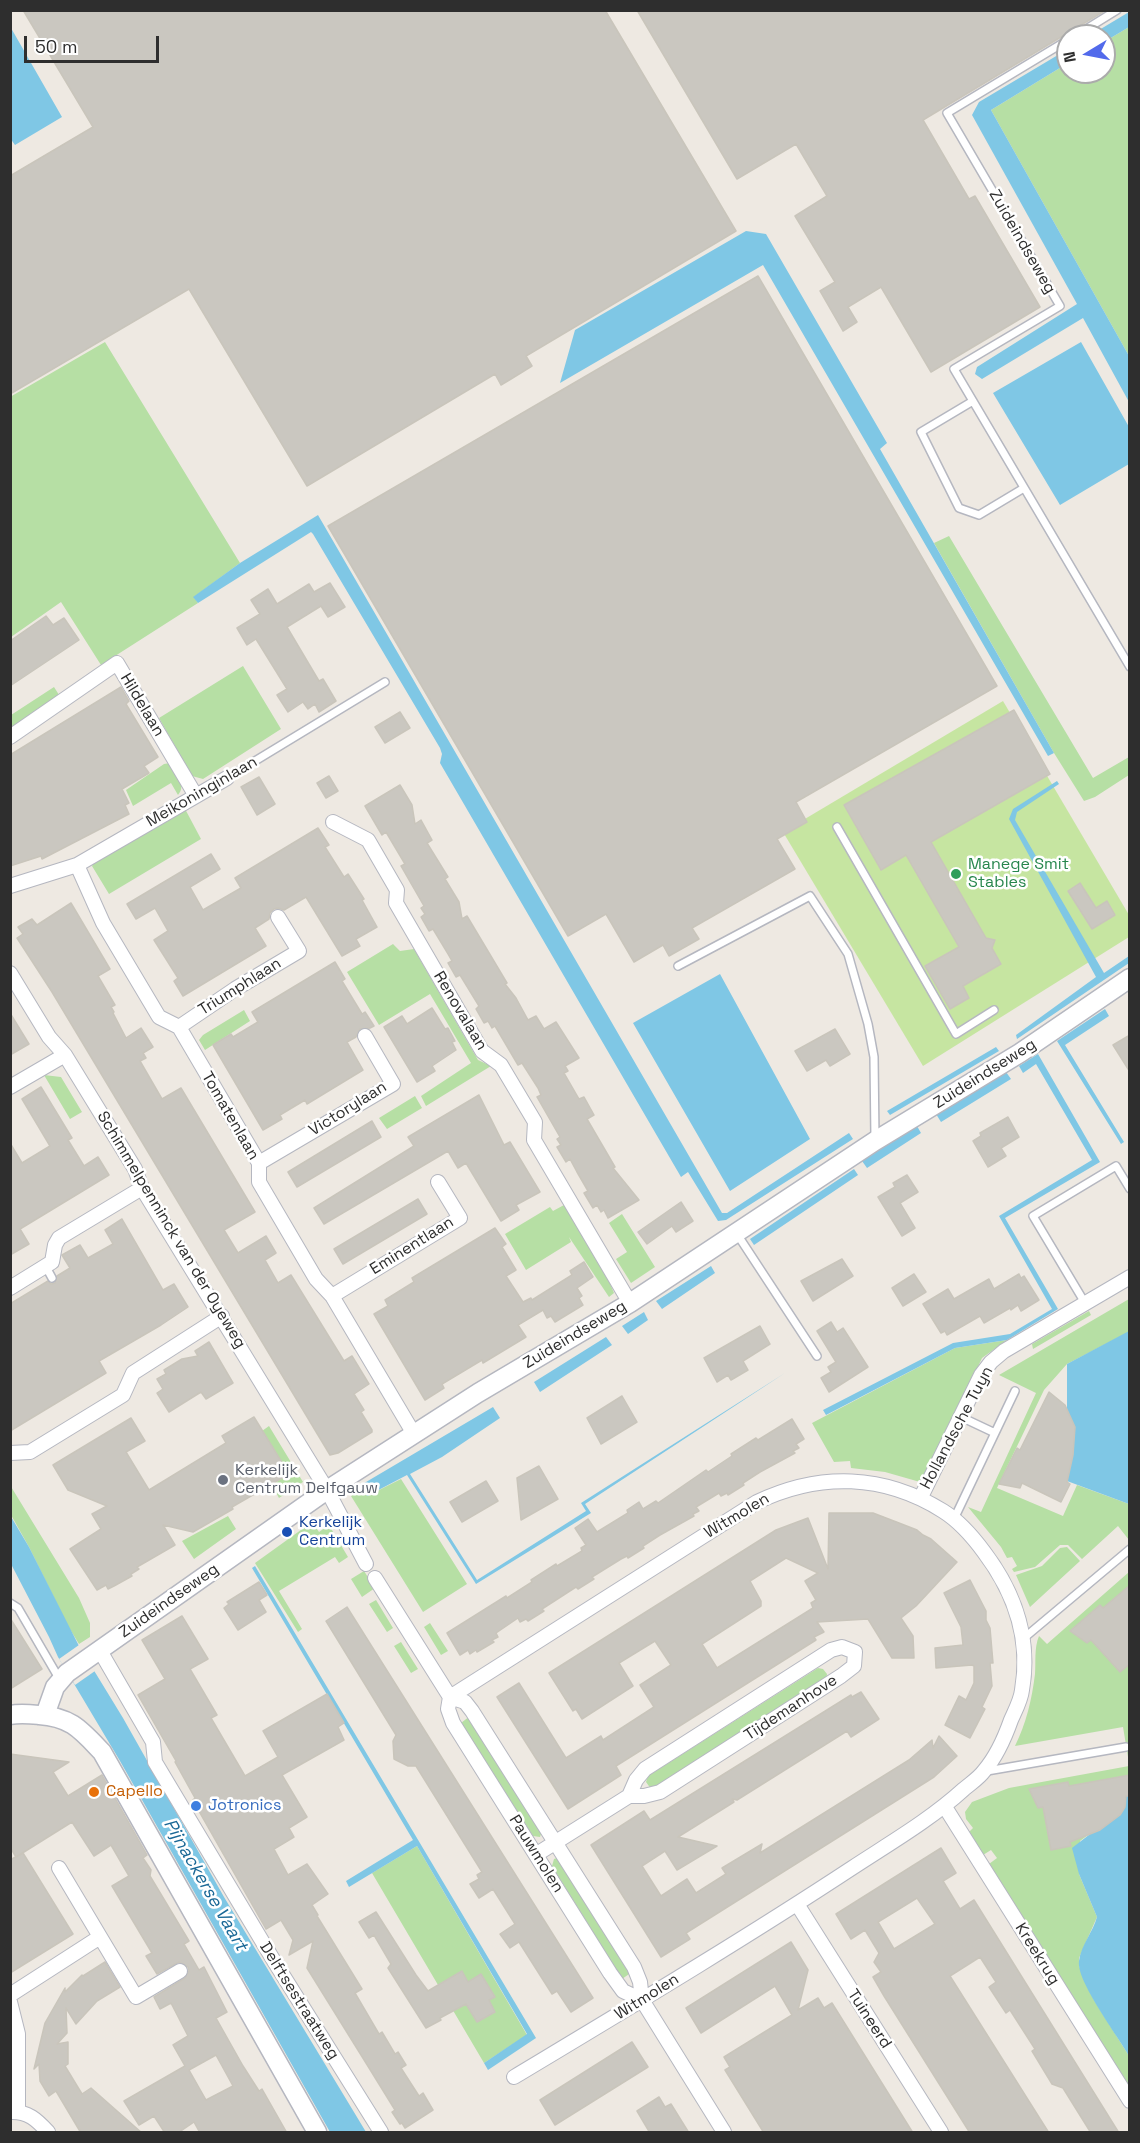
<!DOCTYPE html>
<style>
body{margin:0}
#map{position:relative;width:1140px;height:2143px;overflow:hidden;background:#eee9e2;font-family:"Space Grotesk",sans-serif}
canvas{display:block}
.frame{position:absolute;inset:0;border:12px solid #2e2e2e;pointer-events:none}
.north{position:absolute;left:1056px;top:24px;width:60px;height:60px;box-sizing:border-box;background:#fff;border:2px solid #ababab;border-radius:50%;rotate:260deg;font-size:16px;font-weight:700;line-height:24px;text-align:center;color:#2e2e2e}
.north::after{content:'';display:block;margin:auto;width:21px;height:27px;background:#526aeb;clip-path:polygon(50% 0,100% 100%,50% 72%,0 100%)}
.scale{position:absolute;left:24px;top:36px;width:135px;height:27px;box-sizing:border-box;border:3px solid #2e2e2e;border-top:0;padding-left:8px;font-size:18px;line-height:21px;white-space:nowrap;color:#2e2e2e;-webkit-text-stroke:4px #fff;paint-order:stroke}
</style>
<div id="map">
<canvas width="1140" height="2143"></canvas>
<div class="frame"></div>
<div class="north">N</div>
<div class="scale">50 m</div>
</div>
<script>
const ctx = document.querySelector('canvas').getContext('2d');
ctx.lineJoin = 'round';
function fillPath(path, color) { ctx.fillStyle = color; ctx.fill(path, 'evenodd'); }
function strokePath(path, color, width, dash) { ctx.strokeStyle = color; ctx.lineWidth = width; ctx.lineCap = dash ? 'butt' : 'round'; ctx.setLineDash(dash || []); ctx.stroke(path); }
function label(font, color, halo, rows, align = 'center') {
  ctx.font = font + ' "Space Grotesk",sans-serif'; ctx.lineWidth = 5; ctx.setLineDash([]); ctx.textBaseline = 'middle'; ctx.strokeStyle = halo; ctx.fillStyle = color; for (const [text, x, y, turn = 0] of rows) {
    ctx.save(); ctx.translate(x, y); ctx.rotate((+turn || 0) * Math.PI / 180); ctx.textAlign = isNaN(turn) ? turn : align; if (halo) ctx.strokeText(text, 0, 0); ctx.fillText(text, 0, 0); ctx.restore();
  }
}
const green = new Path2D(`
 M1129 27V356L991 110 1068 63V72H1104V42Z
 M105 342 240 563 194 597 198 603 101 665 61 602 11 637 10 397Z
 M949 536 1093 778 1129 757V775L1095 797 1084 801 1054 753 934 543Z
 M243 666 281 729 203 779 192 776 159 718Z
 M54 687 61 698 11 731V715Z
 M170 763C176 773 187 785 178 795L171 783 133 806 126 790 164 764Z
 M184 807 201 839 109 894 92 866 95 861Z
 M393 944 400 951 414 949 478 1060 491 1066 426 1106 421 1096 471 1063 430 994 379 1025 347 972Z
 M244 1010 250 1021 205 1050 199 1040 203 1035Z
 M44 1075 61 1077 82 1112 70 1119Z
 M415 1096 422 1108 387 1129 379 1118Z
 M564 1205 609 1281 614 1293 609 1297 569 1237 571 1242 526 1270 505 1234 550 1207 553 1211Z
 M622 1214 655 1267 631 1283 616 1259 627 1252 609 1223Z
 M1129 1299V1332L1067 1364 1044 1390 997 1488 1063 1516 1077 1485 1129 1504V1540L1118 1526 1082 1559 1068 1545H1060L1035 1567 1014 1572 1012 1569 1017 1566 1012 1557 1007 1558 1001 1547 968 1507 981 1512 1036 1393 999 1375Z
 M1089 1311 1091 1315 1033 1349 1032 1344Z
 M1007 1340 982 1358 928 1473 920 1482 885 1472 851 1468 850 1461 834 1462 812 1423 955 1348Z
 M269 1426 303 1482 279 1498 272 1485 289 1474 262 1431Z
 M401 1479 467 1584 423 1612 351 1496 363 1489 367 1496Z
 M10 1485 79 1598 90 1623V1637L79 1644 68 1626 29 1547 11 1515Z
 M228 1516 236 1529 194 1559 182 1541Z
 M312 1522 319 1532 329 1525 348 1557 339 1563 335 1557 279 1591 302 1629 298 1632 255 1563Z
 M1067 1547 1080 1561 1030 1607 1016 1575 1042 1566 1060 1548Z
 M364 1571 375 1588 362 1597 351 1579Z
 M1129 1572V1763L1123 1727 1015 1746C1026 1724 1032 1699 1035 1674 1036 1661 1034 1648 1039 1636L1047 1644Z
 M376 1600 393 1628 387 1632 369 1604Z
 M430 1623 448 1651 441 1655 424 1627Z
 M401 1642 418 1669 411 1673 394 1646Z
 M818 1668 823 1669 827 1674 826 1681 657 1789H651L646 1782 648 1776Z
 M470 1716 542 1831 540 1837 533 1836 461 1723Z
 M1129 1766V1791L1116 1814 1080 1841 1079 1874 1097 1917 1079 1958V1966L1094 2000 1129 2056V2089L989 1864 997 1858 991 1850 983 1855 969 1832 973 1828 966 1819 965 1812 972 1802 1009 1788Z
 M417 1846 527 2035 484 2063 372 1873Z
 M557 1858 632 1972 622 1979 552 1866 554 1859Z`);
const pitch = new Path2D(`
 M1003 701 1129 915V937L923 1066 783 832Z`);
const water = new Path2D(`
 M1129 12V27L1104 42V36H1089Z
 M11 28 62 117 15 145 10 138Z
 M1068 49V63L991 110 1129 356V402L1083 318 982 379 975 374 977 367 1077 304 972 115 979 102Z
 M746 231 766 234 887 443 880 449 1054 753 1048 756 763 265 560 383 575 330Z
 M1081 342 1129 427V464L1060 505 993 393Z
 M318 515 722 1213H727L849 1133 853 1139 726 1220 718 1221 688 1172 681 1177 440 763 442 754 440 748 313 534 311 532 198 603 193 597 240 563Z
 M1057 781 1059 784 1017 812 1015 820 1104 973 1129 956V963L1017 1039 1016 1035 1096 977 1009 819 1013 809Z
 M720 974 810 1139 730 1191 633 1023Z
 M1105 1009 1109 1016 1065 1045 1124 1142 1121 1144 1057 1041Z
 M996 1047 999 1051 890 1115 887 1111Z
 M1038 1054 1100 1162 1005 1218 1058 1309 1007 1340 955 1348 826 1415 823 1410 953 1343 1010 1334 1052 1309 999 1216 1092 1160 1036 1064 1023 1073 1019 1066Z
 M1006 1072 1011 1079 941 1122 936 1114Z
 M917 1126 921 1133 867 1168 862 1161Z
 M854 1169 858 1175 754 1245 750 1239Z
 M711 1266 715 1273 662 1309 656 1301Z
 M644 1312 648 1320 628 1334 622 1326Z
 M1129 1331V1504L1067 1481V1364Z
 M606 1337 612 1345 540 1392 534 1382Z
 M785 1373 585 1504 591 1513 476 1584 407 1475 367 1496 361 1485 493 1407 500 1418 442 1457 410 1474 477 1580 586 1511 581 1503Z
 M10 1515 29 1547 79 1646 123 1718 224 1897 366 2132H330L120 1761 58 1657 49 1637 11 1564Z
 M255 1566 536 2038 488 2070 484 2063 527 2034 417 1846 349 1887 346 1881 413 1840 252 1568Z
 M1129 1791V2056C1118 2036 1076 1981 1079 1961 1081 1945 1093 1932 1097 1917L1079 1874 1072 1848 1116 1814Z`);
const pier = new Path2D(`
 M79 1645 95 1671 75 1685 59 1659Z`);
const building = new Path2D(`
 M23 10H605L736 231 526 356 532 366 511 379 501 385 495 374 307 486 189 289 10 394V176L93 127Z
 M637 10H1106L923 120 969 199 975 196 1040 307 931 372 881 287 848 307 857 322 843 331 820 291 835 282 795 216 827 196 796 144 737 179Z
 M758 276 997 686 796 802 807 822 777 839 795 869 692 928 699 939 669 956 663 945 634 962 606 914 568 936 328 526Z
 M330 583 345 607 328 617 321 606 287 627 319 681 323 679 336 701 319 712 315 704 308 709 303 702 288 712 277 695 287 689 256 639 247 645 237 628 260 614 251 600 268 589 277 604 309 584 314 592Z
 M46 616 53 625 64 618 79 640 10 686V641Z
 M121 687 129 701 126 704 158 757 144 766 149 773 122 789 129 803 125 805 129 814 42 859 41 856 10 866V755Z
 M1014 710 1050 774 931 842 986 938 995 940 992 948 1001 964 963 986 969 998 950 1009 925 966 959 947 906 855 881 870 844 805Z
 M400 712 410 728 385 743 375 727Z
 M329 776 338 791 326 798 317 783Z
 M259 777 275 804 257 815 241 787Z
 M400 785 412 805 415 824 421 820 432 840 427 843 448 877 445 879 459 902 462 919 467 916 507 983 505 984 516 998 528 1020 536 1016 544 1029 556 1022 579 1058 565 1066 568 1071 564 1073 579 1099 584 1097 594 1115 587 1119 615 1167 613 1168 639 1200 608 1218 604 1210 601 1212 597 1205 593 1208 584 1193 588 1191 577 1172 570 1159 566 1162 557 1147 561 1145 557 1139 560 1137 537 1097 541 1095 538 1088 522 1063 518 1065 495 1026 492 1028 488 1021 484 1023 476 1009 479 1006 460 975 456 977 448 963 452 961 448 954 433 929 429 931 421 917 425 914 421 908 424 906 401 866 405 864 386 832 382 835 365 806Z
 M318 828 329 845 325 847 344 877 348 874 364 899 362 900 377 927 356 939 360 946 342 956 306 897 284 910 278 908 274 909 270 913 269 919 255 928 266 946 183 996 174 981 178 978 154 940 168 931 155 908 136 919 127 904 211 854 220 869 190 887 203 910 241 888 235 878Z
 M1080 883 1096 908 1107 901 1115 915 1092 929 1068 891Z
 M71 903 110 969 98 976 115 1005 111 1007 114 1012 113 1013 126 1038 141 1028 153 1047 143 1053 146 1058 140 1061 162 1099 181 1088 255 1212 224 1230 238 1253 266 1236 276 1253 265 1260 278 1283 291 1275 344 1361 352 1356 369 1384 354 1394 364 1410 361 1412 372 1430V1432L338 1453 330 1455 52 992 17 938 23 934 18 927 32 919 37 925Z
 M335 962 345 979 342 981 362 1014 365 1012 374 1026 370 1028 360 1029 356 1037 347 1042 363 1070 307 1104 305 1100 280 1115 282 1119 263 1130 213 1045 231 1034 233 1037 258 1022 252 1012Z
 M432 1008 445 1029 448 1028 455 1041 452 1042 456 1050 432 1066 435 1071 417 1082 384 1027 402 1016 407 1024Z
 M10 1013 29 1044 10 1055Z
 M835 1029 850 1054 830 1066 826 1060 807 1071 795 1051Z
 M1130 1035V1072L1113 1045Z
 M41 1087 72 1138 68 1140 84 1166 98 1157 109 1175 20 1229 29 1244 10 1255V1143L22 1163 50 1146 22 1099Z
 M479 1095 504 1145 510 1142 540 1192 516 1205 519 1210 501 1221 466 1163 458 1168 448 1151 324 1224 314 1208 414 1146 408 1137Z
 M1008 1117 1019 1137 1001 1148 1006 1156 988 1167 973 1141 981 1136 980 1133Z
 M372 1121 381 1137 297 1187 288 1172Z
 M907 1175 918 1192 900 1203 915 1228 902 1236 878 1197 895 1187 893 1183Z
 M418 1199 427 1214 343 1264 334 1249Z
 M681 1202 693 1221 676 1232 672 1226 647 1244 638 1232Z
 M122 1219 163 1290 174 1284 188 1307 161 1325 99 1361 106 1373 10 1431V1304L48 1281 51 1284 55 1283 57 1276 70 1268 62 1255 80 1245 88 1258 113 1244 105 1230Z
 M495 1228 506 1244 502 1247 516 1270 506 1276 523 1302 531 1298 532 1300 572 1275 570 1271 584 1262 593 1277 577 1288 582 1296 579 1298 583 1305 555 1322 551 1316 547 1318 543 1310 518 1325 526 1337 483 1363 482 1360 442 1384 444 1388 425 1400 374 1314 388 1306 385 1300 414 1282 412 1278Z
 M842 1259 853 1276 813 1301 801 1281Z
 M914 1274 926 1292 903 1306 892 1288Z
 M1019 1274 1021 1278 1024 1276 1039 1300 1021 1311 1018 1305 1011 1310 1010 1308 984 1323 980 1316 947 1335 945 1331 941 1333 923 1304 948 1289 954 1299 989 1279 994 1289Z
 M831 1322 837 1332 843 1328 868 1367 829 1392 821 1378 831 1372 828 1367 836 1362 817 1331Z
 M760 1326 770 1344 743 1361 748 1370 731 1380 728 1375 717 1382 704 1358Z
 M209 1342 233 1383 206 1399 201 1392 169 1412 157 1393 163 1389 157 1379 166 1374 164 1370 182 1359 198 1356 195 1351Z
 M1049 1392 1065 1405 1075 1427 1073 1455 1067 1482 1070 1484 1061 1502 1022 1483 1020 1488 999 1484 1017 1448 1020 1450Z
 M622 1396 637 1422 601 1444 587 1418Z
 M254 1417 289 1474 232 1507 233 1509 193 1532 163 1525 175 1545 137 1567 139 1569 131 1574 132 1576 114 1586 108 1589 106 1585 97 1590 70 1549 101 1529 92 1514 107 1506 68 1490 53 1465 131 1418 145 1441 126 1452 149 1490 226 1443 222 1436Z
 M792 1419 804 1439 796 1444 799 1448 793 1451 795 1453 760 1472 743 1483 744 1485 728 1495 727 1493 721 1496 719 1493 696 1507 699 1511 693 1514 694 1516 660 1535 643 1546 644 1548 628 1558 627 1556 621 1559 592 1577 594 1579 578 1589 576 1587 542 1609 544 1611 528 1621 526 1619 520 1622 518 1618 496 1633 498 1637 492 1640 494 1642 477 1652 476 1650 470 1654 468 1650 460 1655 447 1633 506 1596 507 1598 532 1582 531 1580 556 1564 557 1566 582 1551 581 1548 586 1545 575 1528 588 1519 597 1532 628 1513 627 1510 639 1502 643 1509 656 1501 658 1503 706 1470 708 1472 732 1456 731 1454 756 1438 758 1440Z
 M539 1466 558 1499 521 1520 517 1478Z
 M486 1481 498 1501 462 1522 450 1502Z
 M829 1513H873L899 1523 917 1530 923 1535 931 1539 957 1562 916 1606 901 1618 913 1636 914 1658H892L868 1619 817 1622 824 1632 814 1637 816 1640 616 1766 621 1775 568 1809 497 1697 519 1683 566 1758 601 1736 603 1740 654 1707 640 1685 671 1665 655 1641 619 1663 633 1686 582 1719 576 1709 573 1711 549 1673 776 1530 808 1518 828 1569ZM786 1558 818 1573 805 1581 816 1600 811 1603 813 1608 717 1668 702 1644 761 1606V1601L750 1581Z
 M970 1580 986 1611V1620L990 1628 993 1663H990L992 1686 982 1707 985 1709 970 1738 945 1725 959 1696 966 1700 974 1683V1666L972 1665 936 1668 935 1648 963 1645 961 1627 944 1593Z
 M259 1582 267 1595 259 1600 266 1612 238 1630 224 1608 229 1604 227 1602Z
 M1130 1585V1664L1120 1672 1091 1640 1087 1643 1070 1631 1100 1605 1103 1608Z
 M347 1607 593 1998 571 2012 557 1991 552 1994 519 1942 510 1948 500 1934 515 1924 493 1889 479 1898 470 1884 479 1879 477 1875 482 1872 416 1766H408L394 1759 393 1741 396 1735 326 1621Z
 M182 1616 208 1659 190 1669 217 1715 211 1718 245 1776 278 1757 263 1731 327 1694 344 1723 338 1727 344 1740 282 1775 307 1817 289 1828 294 1837 274 1849 288 1875 307 1864 328 1894 312 1905 318 1915 317 1916 362 1989 355 1993 379 2034 382 2032 395 2054 398 2052 406 2065 401 2068 419 2096 423 2093 433 2110 405 2128 402 2123 400 2124 392 2112 395 2110 366 2063 307 1968 313 1941 289 1955 293 1940 281 1920 266 1929 196 1806 193 1800 195 1798 175 1762 176 1761 138 1695 165 1679 142 1640Z
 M10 1618 42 1669 10 1689Z
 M861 1692 879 1719 851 1737 847 1731 737 1800 732 1799 734 1802 678 1837 717 1846 677 1870 665 1851 642 1866 661 1896 687 1879 696 1893 726 1874 722 1868 762 1844 760 1853 909 1760 932 1740 933 1748 939 1736 957 1756 934 1777 686 1933 690 1939 661 1957 591 1845 644 1811 650 1820 851 1695 852 1697Z
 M10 1754 69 1762 53 1772 68 1796 102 1775 147 1855 143 1858 151 1870 150 1876 189 1941 184 1944 199 1970 204 1967 227 2012 216 2018 243 2066 259 2091 262 2089 287 2133H200L194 2122 178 2133H165L154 2116 139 2125 124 2101 185 2066 173 2045 188 2036 171 2003 160 2009 154 1997 185 1978 189 1971 188 1967 179 1962 157 1974 146 1956 152 1953 112 1886 129 1876 111 1845 94 1856 72 1822 16 1857 10 1847ZM216 2055 233 2086 206 2100 189 2070Z
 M1130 1775V1796H1126L1125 1807 1120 1815 1100 1830 1070 1842 1071 1846 1051 1850 1043 1807 1038 1808 1029 1789 1068 1782 1069 1786Z
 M941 1848 956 1873 943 1881 960 1909 974 1900 1119 2133H1091L1063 2088 1052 2084 1032 2051 1035 2049 1010 2010 1006 2013 989 1987 996 1982 980 1957 950 1976 1049 2133H970L884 1996 873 1977 881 1972 874 1962 879 1953 865 1930 851 1939 836 1914ZM917 1898 935 1924 894 1949 878 1922Z
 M23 1853 73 1934 10 1973V1860Z
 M376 1912 416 1975 428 1991 462 1971 468 1982 481 1974 495 1997 489 2000 495 2012 477 2022 466 2004 440 2018 441 2020 426 2028 388 1968 391 1964 374 1935 369 1938 359 1922Z
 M791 1942 808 1970 798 2010 818 1998 824 2008 832 2003 913 2133H764L725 2070 730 2067 724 2057 792 2015 775 1986 701 2033 686 2008Z
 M105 1962 120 1987 97 2001 76 2024 66 2008 67 2033 57 2044 68 2042V2064L65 2066 82 2094 91 2088 142 2133H81L56 2091 49 2096 40 2081 39 2064 34 2069 45 2023 65 1988V1992L82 1975 83 1976Z
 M632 2042 648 2067 555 2125 540 2100Z
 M659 2097 665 2107 671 2104 689 2133H650L637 2111Z`);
const service = new Path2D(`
 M1075 36 1117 10
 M1068 40 947 113 1060 306 954 369 1130 667
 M973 401 921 432 959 508 979 515 1024 488
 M227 778 385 682
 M837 827 956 1034 994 1010
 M678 966 810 896 848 954 868 1024 874 1057 875 1139
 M737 1234 817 1356
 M46 1267 52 1278
 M1085 1303 1033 1216 1116 1166 1130 1189
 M961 1417 995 1433
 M954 1519 1015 1391
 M10 1603 18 1608 60 1680
 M1024 1638 1130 1549
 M987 1771 1126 1747`);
const minor = new Path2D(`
 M10 737 117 663 196 796
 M333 822 368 840 397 890 396 903 482 1051 501 1065 535 1122 534 1140 630 1303
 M77 865 103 923 159 1017 179 1027 259 1163V1182L316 1279 332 1296 414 1434
 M10 886 77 865 227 778
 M10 973 49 1037 65 1055 135 1169 142 1188 327 1490 366 1564
 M179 1027 235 989 299 951 278 917
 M10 1087 65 1055
 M259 1163 393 1084 365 1036
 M10 1288 52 1262 55 1245 59 1238 142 1188
 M332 1296 460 1218 438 1182
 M10 1453 30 1452 123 1395 133 1373 222 1316
 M921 1497 981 1375 991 1362 1004 1351 1130 1277
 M375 1578 450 1697 465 1702 472 1711 634 1967 640 1982 642 2000 724 2132
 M99 1649 153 1742 155 1762 274 1961 381 2132
 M450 1697 757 1502C820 1472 884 1474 943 1511 959 1521 973 1537 984 1552 1015 1593 1031 1638 1022 1690 1021 1700 1015 1711 1011 1720 1005 1737 996 1757 984 1771 979 1778 971 1783 964 1789 930 1820 890 1843 852 1868 741 1941 627 2009 514 2077
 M450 1697 448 1709 453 1723 610 1973 623 1991 642 2000
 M945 1807 1130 2101
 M537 1854 629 1796 636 1780 645 1769 831 1650 842 1647 855 1652 854 1666 841 1676 660 1792 644 1796H629
 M59 1868 136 1997 180 1971
 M797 1904 941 2132
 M10 1995 100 1937
 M10 2002 18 2034V2112
 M10 2112C28 2111 37 2120 48 2132`);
const tertiary = new Path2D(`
 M10 1715C20 1713 29 1714 39 1715 71 1717 81 1730 102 1752L317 2132
 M45 1715 55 1687 67 1673 327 1490 478 1393 630 1303 875 1141 1020 1053 1130 978`);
const markers = [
 [956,874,6,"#2e9e5b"],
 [223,1480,6,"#6b7280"],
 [287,1532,6,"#1a4fb4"],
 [94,1792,6,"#e8710a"],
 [196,1806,6,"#3f7fe0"]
];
const streetNames = [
 ["Zuideindseweg",1022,242,60],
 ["Hildelaan",142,705,59],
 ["Meikoninginlaan",202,792,-30],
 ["Triumphlaan",240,987,-32],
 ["Renovalaan",460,1011,59],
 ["Zuideindseweg",985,1074,-32],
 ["Victorylaan",348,1109,-32],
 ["Tomatenlaan",230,1116,60],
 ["Schimmelpenninck van der Oyeweg",171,1230,59],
 ["Eminentlaan",412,1246,-32],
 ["Zuideindseweg",575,1335,-31],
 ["Hollandsche Tuyn",957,1428,-62],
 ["Witmolen",737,1516,-31],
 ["Zuideindseweg",169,1601,-35],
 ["Tijdemanhove",791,1708,-33],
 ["Pauwmolen",536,1854,58],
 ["Kreekrug",1037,1954,58],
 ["Witmolen",647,1997,-32],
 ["Delftsestraatweg",299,2001,58],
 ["Tuineerd",869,2019,57]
];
const leisureNames = [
 ["Manege Smit",968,865],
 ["Stables",968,883]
];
const worshipNames = [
 ["Kerkelijk",235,1471],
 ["Centrum Delfgauw",235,1489]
];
const transitNames = [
 ["Kerkelijk",299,1523],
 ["Centrum",299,1541]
];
const foodNames = [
 ["Capello",106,1792]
];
const shopNames = [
 ["Jotronics",208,1806]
];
const waterNames = [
 ["Pijnackerse Vaart",205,1885,60]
];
fillPath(green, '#b6dfa4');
fillPath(pitch, '#c6e5a1');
fillPath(water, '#7fc7e5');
fillPath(pier, '#eee9e2');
fillPath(building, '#cac7c0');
strokePath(building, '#c9c5bb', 1.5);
strokePath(service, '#b5b7c0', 10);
strokePath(minor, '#b5b7c0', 16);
strokePath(tertiary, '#b5b7c0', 21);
strokePath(service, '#fff', 7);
strokePath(minor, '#fff', 14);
strokePath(tertiary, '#fff', 18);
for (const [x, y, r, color] of markers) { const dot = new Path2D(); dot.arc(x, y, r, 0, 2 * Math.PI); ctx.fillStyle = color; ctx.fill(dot); strokePath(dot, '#fff', 2); }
label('16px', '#2e2e2e', '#fff', streetNames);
label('16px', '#27864d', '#fff', leisureNames, 'left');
label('16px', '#5b616d', '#fff', worshipNames, 'left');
label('16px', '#164399', '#fff', transitNames, 'left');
label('16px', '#c56008', '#fff', foodNames, 'left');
label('16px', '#366cbe', '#fff', shopNames, 'left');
label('italic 18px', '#1a6896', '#fff', waterNames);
</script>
